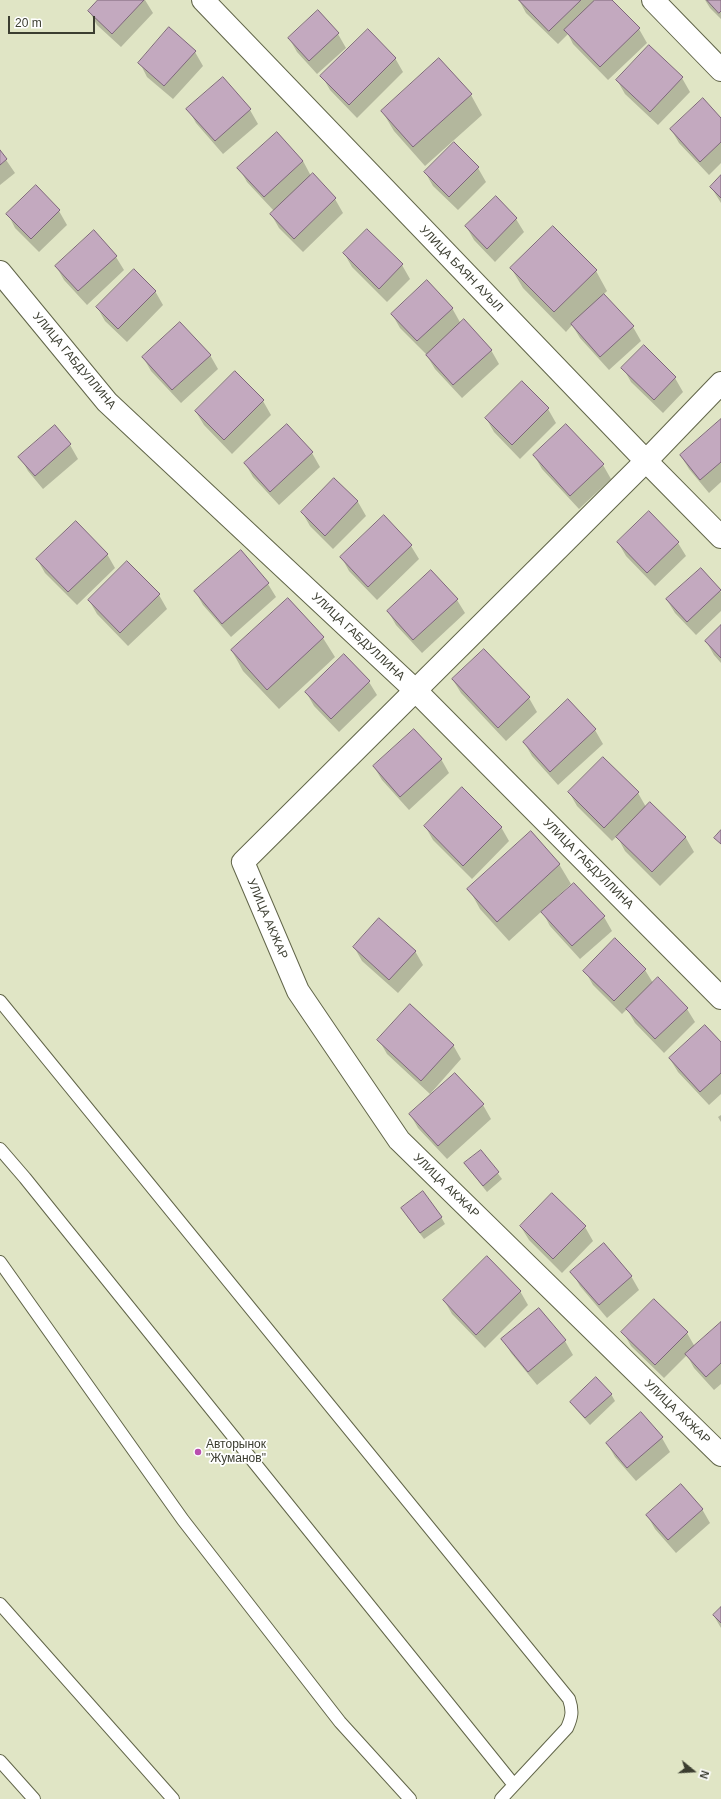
<!DOCTYPE html>
<meta charset="utf-8">
<style>
body{margin:0}
#map{position:relative;width:721px;height:1799px;overflow:hidden;background:#e0e5c5;font-family:Helvetica,sans-serif}
canvas{display:block}
.north{position:absolute;left:673px;top:1751px;width:40px;height:40px;-webkit-text-stroke:3px #fff;paint-order:stroke;rotate:108deg;font-size:11px;font-weight:700;line-height:16px;text-align:center;color:#3b3d30}
.north::after{content:'';display:block;margin:auto;width:14px;height:18px;background:#3b3d30;clip-path:polygon(50% 0,100% 100%,50% 72%,0 100%)}
.scale{position:absolute;left:8px;top:16px;width:87px;height:18px;box-sizing:border-box;border:2px solid #3b3d30;border-top:0;padding-left:5px;font-size:12px;line-height:14px;white-space:nowrap;color:#3b3d30;-webkit-text-stroke:3px #fff;paint-order:stroke}
</style>
<div id="map">
<canvas width="721" height="1799"></canvas>
<div class="north">N</div>
<div class="scale">20 m</div>
</div>
<script>
const ctx = document.querySelector('canvas').getContext('2d');
ctx.lineJoin = 'round';
function fillPath(path, color) { ctx.fillStyle = color; ctx.fill(path, 'evenodd'); }
function strokePath(path, color, width, dash) { ctx.strokeStyle = color; ctx.lineWidth = width; ctx.lineCap = dash ? 'butt' : 'round'; ctx.setLineDash(dash || []); ctx.stroke(path); }
function label(font, color, halo, rows, align = 'center') {
  ctx.font = font + ' Helvetica,sans-serif'; ctx.lineWidth = 3.5; ctx.setLineDash([]); ctx.textBaseline = 'middle'; ctx.strokeStyle = halo; ctx.fillStyle = color; for (const [text, x, y, turn = 0] of rows) {
    ctx.save(); ctx.translate(x, y); ctx.rotate((+turn || 0) * Math.PI / 180); ctx.textAlign = isNaN(turn) ? turn : align; if (halo) ctx.strokeText(text, 0, 0); ctx.fillText(text, 0, 0); ctx.restore();
  }
}
const shadow = new Path2D(`
 M100 0H145L153 13 121 47 97 25 89 11Z
 M519 0H611L639 29 647 43 608 80 573 44 568 34 558 44 526 13Z
 M705 0H721V19L710 8Z
 M338 34 346 48 317 74 297 52 289 38Z
 M195 52 203 66 173 99 147 77 140 63Z
 M395 58 403 72 357 118 330 90 322 76Z
 M222 78 250 110 258 124 223 154 196 123 188 109Z
 M682 78 690 92 658 125 625 94 617 80Z
 M471 95 482 115 425 166 394 131 382 111Z
 M721 119V163L709 175 679 143 671 129Z
 M0 151 15 173 0 185Z
 M303 161 311 176 312 175 335 199 343 213 303 252 279 228 271 214 274 211 247 182 239 168Z
 M478 168 486 182 458 210 433 186 425 172Z
 M721 177V203L711 187Z
 M496 197 516 219 524 232 495 262 474 240 466 226Z
 M59 211 67 225 39 252 15 228 8 214Z
 M367 230 402 265 410 279 387 302 352 267 344 253Z
 M116 257 124 270 87 305 64 280 56 266Z
 M511 268 596 271 607 291 603 295 633 327 641 341 609 370 580 338 572 325 566 332 523 288Z
 M155 291 163 305 127 342 105 321 97 307Z
 M452 308 461 324 491 350 499 364 462 398 435 369 426 354 400 328 392 314Z
 M644 347 675 378 683 392 663 413 631 382 623 368Z
 M210 355 218 369 181 403 151 371 143 357Z
 M235 373 263 401 271 415 232 454 204 425 196 412Z
 M548 409 556 423 520 459 494 432 486 418Z
 M721 421V482L709 493 689 469 681 456Z
 M287 425 312 453 320 467 279 505 253 477 245 463Z
 M566 425 603 465 611 479 579 509 542 469 534 455Z
 M55 427 70 445 78 459 43 489 28 471 20 457Z
 M334 479 358 502 366 516 333 549 310 526 302 512Z
 M618 542 678 543 686 556 655 586 626 556Z
 M411 546 419 559 377 600 349 571 342 558Z
 M241 551 268 584 276 597 231 637 203 605 195 591Z
 M107 554 115 568 77 605 45 573 37 559Z
 M701 569 721 592V611L696 635 675 613 667 600Z
 M159 595 167 609 128 646 97 614 89 600Z
 M457 600 465 613 422 653 396 625 388 611Z
 M721 626V663L714 655 706 641Z
 M323 638 335 657 279 709 243 671 232 651Z
 M484 650 529 698 537 712 506 741 461 693 453 680Z
 M369 682 377 695 339 732 314 706 306 692Z
 M568 701 595 730 603 744 558 785 532 756 524 742Z
 M441 759 449 773 409 810 382 780 374 767Z
 M569 792 638 793 646 807 650 803 686 838 694 852 660 886 625 851 617 836 612 841 577 806Z
 M425 826 501 827 509 841 472 879 433 840Z
 M559 864 571 884 556 898 604 917 612 931 580 959 550 926 542 911 509 941 480 909 469 889Z
 M354 947 415 951 423 965 398 993 362 961Z
 M645 970 653 983 687 1009 695 1022 664 1053 635 1023 627 1009 622 1014 593 985 585 971Z
 M379 1040 453 1045 461 1059 430 1094 387 1054Z
 M721 1044V1094L709 1105 678 1072 670 1059Z
 M455 1074 483 1105 491 1119 447 1159 418 1128 410 1114Z
 M721 1115V1122L718 1117Z
 M481 1151 502 1179 487 1192 465 1164Z
 M406 1215 441 1217 445 1224 424 1239Z
 M521 1227H585L593 1241 562 1273 529 1240Z
 M572 1272 631 1276 639 1290 607 1318 580 1286Z
 M520 1291 528 1305 485 1348 452 1314 444 1300Z
 M539 1310 565 1341 573 1355 537 1385 511 1353 503 1340Z
 M721 1323V1384L714 1390 694 1368 687 1355 664 1378 631 1346 623 1332 687 1333 695 1347Z
 M611 1394 615 1401 590 1425 576 1409 572 1402Z
 M662 1438 670 1452 636 1481 615 1457 607 1443Z
 M702 1509 710 1523 676 1553 655 1529 647 1515Z
 M721 1608V1628L714 1616Z`);
const building = new Path2D(`
 M98 0H144L112 34 88 11Z
 M519 0H581L549 31Z
 M595 0H612L640 28 600 67 564 30Z
 M707 0H721V11L719 13Z
 M318 10 339 33 309 61 288 38Z
 M169 27 196 51 164 86 138 63Z
 M368 29 396 58 349 105 320 76Z
 M649 45 683 77 650 112 616 80Z
 M439 58 472 94 413 147 381 111Z
 M223 77 251 109 215 141 186 109Z
 M703 98 721 118V142L700 162 670 129Z
 M277 132 303 161 264 197 237 168Z
 M454 142 479 167 449 197 424 172Z
 M0 150 7 159 0 165Z
 M313 173 336 198 294 239 270 214Z
 M721 175V198L710 187Z
 M36 185 60 210 31 239 6 214Z
 M496 196 517 218 487 249 465 226Z
 M553 226 597 270 554 312 510 268Z
 M367 229 403 264 379 289 343 253Z
 M94 230 117 256 78 291 55 266Z
 M134 269 156 291 118 329 96 307Z
 M427 280 453 308 417 341 391 314Z
 M604 294 634 326 600 357 571 324Z
 M464 319 492 350 453 385 426 355Z
 M180 322 211 355 172 390 142 357Z
 M644 345 676 377 654 400 621 368Z
 M235 371 264 400 224 440 195 411Z
 M522 381 549 408 512 445 485 418Z
 M721 419V462L700 480 680 455Z
 M287 424 313 452 270 492 244 463Z
 M566 424 604 464 570 496 533 455Z
 M55 425 71 444 35 476 18 457Z
 M334 478 358 501 325 536 301 512Z
 M649 511 679 542 647 573 617 542Z
 M384 515 412 545 368 587 340 557Z
 M76 521 108 554 68 592 36 559Z
 M241 550 269 583 222 624 194 591Z
 M127 561 160 594 120 633 88 600Z
 M701 568 721 590 687 622 666 599Z
 M431 570 458 599 413 640 387 611Z
 M288 598 324 637 267 690 231 650Z
 M721 625V658L705 641Z
 M484 649 530 697 498 728 452 679Z
 M344 654 370 681 331 719 305 692Z
 M568 699 596 729 550 772 523 742Z
 M414 729 442 759 400 797 373 766Z
 M603 757 639 792 604 828 568 792Z
 M462 787 502 827 463 866 424 826Z
 M650 802 686 837 652 872 616 837Z
 M721 830V844L714 838Z
 M531 831 560 864 497 922 467 889Z
 M574 883 605 916 572 946 541 912Z
 M379 918 416 951 389 980 353 947Z
 M615 938 646 969 614 1001 583 971Z
 M658 977 688 1008 655 1039 626 1009Z
 M410 1004 454 1045 421 1081 377 1040Z
 M705 1025 721 1042V1073L700 1092 669 1058Z
 M455 1073 484 1104 438 1146 409 1114Z
 M481 1150 499 1172 483 1186 464 1163Z
 M423 1191 442 1217 420 1233 401 1208Z
 M552 1193 586 1226 553 1259 520 1226Z
 M604 1243 632 1276 599 1305 570 1272Z
 M487 1256 521 1291 476 1335 443 1300Z
 M654 1299 688 1332 655 1365 621 1332Z
 M539 1308 566 1340 528 1372 501 1339Z
 M721 1322V1363L706 1377 685 1354Z
 M596 1377 612 1394 585 1418 570 1402Z
 M641 1412 663 1437 627 1468 606 1443Z
 M681 1484 703 1509 668 1540 646 1515Z
 M721 1607V1623L713 1615Z`);
const lane = new Path2D(`
 M0 1001 569 1699C573 1711 572 1717 567 1728L501 1799
 M0 1149 25 1178 514 1785
 M0 1262 183 1520 340 1722 410 1799
 M0 1604 173 1799
 M0 1761 34 1799`);
const street = new Path2D(`
 M203 0 646 461 721 537
 M653 0 721 70
 M0 272 107 402 416 691 721 998
 M721 383 646 461 243 862 298 991 399 1140 721 1455`);
const markers = [
 [198,1452,4,"#b94eaf"]
];
const streetNames = [
 ["УЛИЦА БАЯН АУЫЛ",461,269,46],
 ["УЛИЦА ГАБДУЛЛИНА",74,361,50],
 ["УЛИЦА ГАБДУЛЛИНА",358,637,43],
 ["УЛИЦА ГАБДУЛЛИНА",588,864,45],
 ["УЛИЦА АКЖАР",267,919,67],
 ["УЛИЦА АКЖАР",446,1186,44],
 ["УЛИЦА АКЖАР",677,1412,44]
];
const poiNames = [
 ["Авторынок",206,1445],
 ["\"Жуманов\"",206,1459]
];
fillPath(shadow, '#0003');
fillPath(building, '#c3a9bf');
strokePath(building, '#7e667b', 1);
strokePath(lane, '#616549', 14);
strokePath(street, '#616549', 24);
strokePath(lane, '#fff', 12);
strokePath(street, '#fff', 22);
for (const [x, y, r, color] of markers) { const dot = new Path2D(); dot.arc(x, y, r, 0, 2 * Math.PI); ctx.fillStyle = color; ctx.fill(dot); strokePath(dot, '#fff', 1.5); }
label('12px', '#3b3d30', '#fff', streetNames);
label('12px', '#3b3d30', '#fff', poiNames, 'left');
</script>
